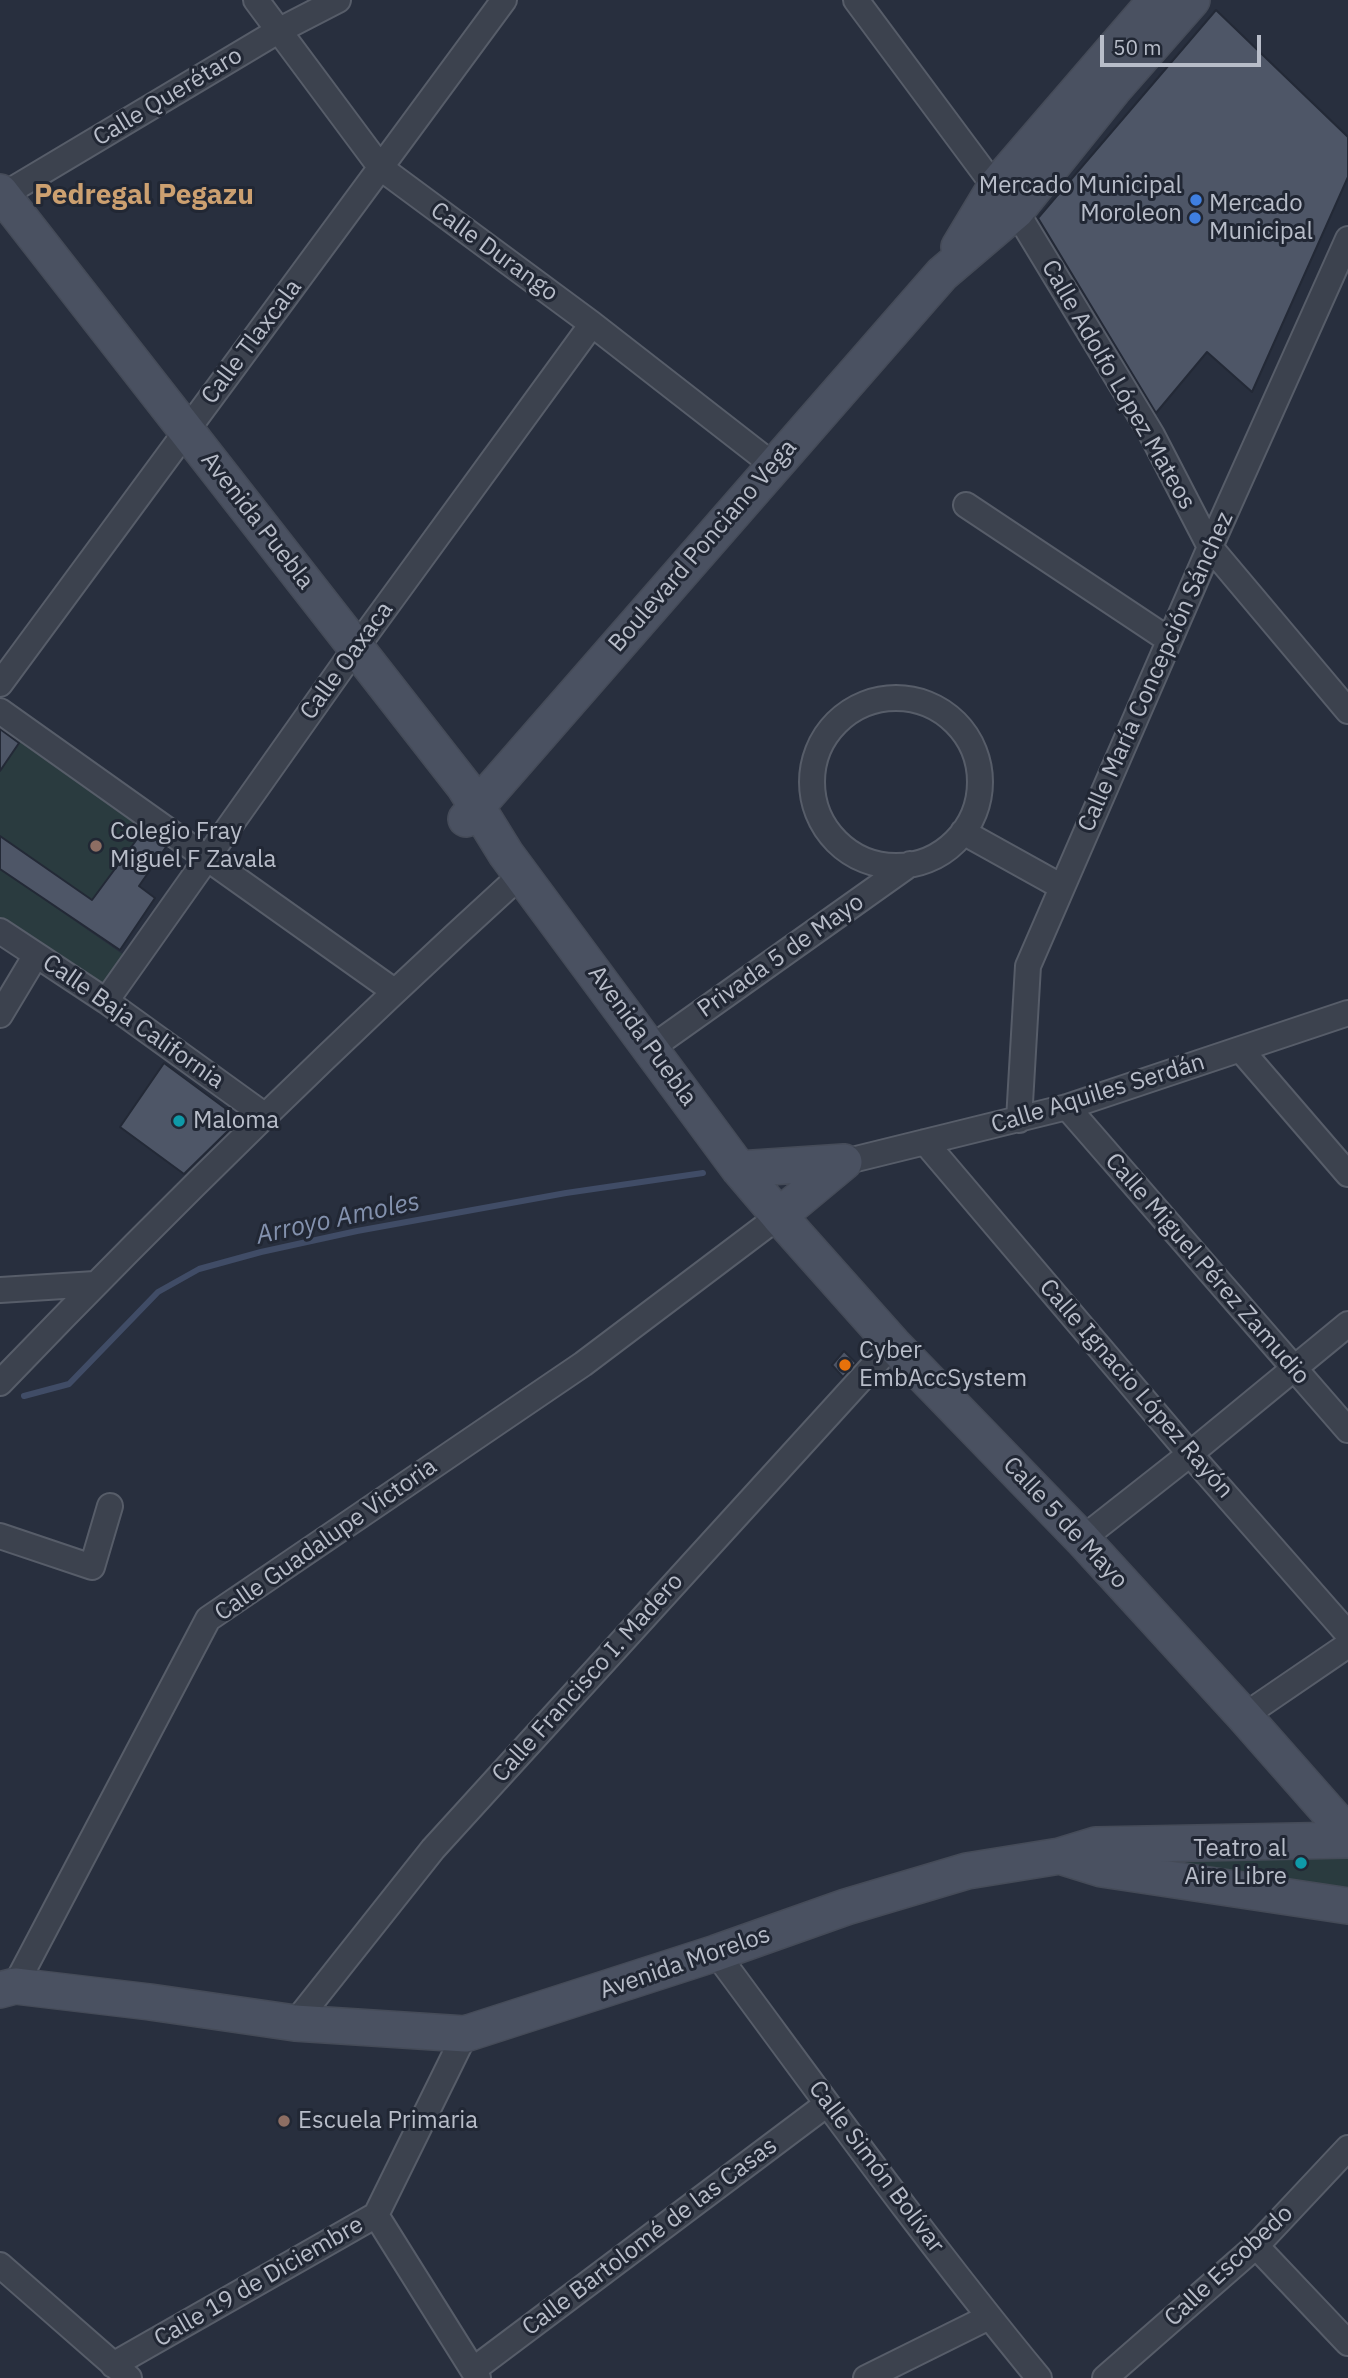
<!DOCTYPE html>
<meta charset="utf-8">
<style>
body{margin:0}
#map{position:relative;width:1348px;height:2378px;overflow:hidden;background:#282f3e;font-family:"IBM Plex Sans",sans-serif}
canvas{display:block}
.scale{position:absolute;left:1100px;top:35px;width:161px;height:32px;box-sizing:border-box;border:4px solid #b8bdc9;border-top:0;padding-left:9px;font-size:21px;line-height:24px;white-space:nowrap;color:#b8bdc9;-webkit-text-stroke:5px #212734;paint-order:stroke}
</style>
<div id="map">
<canvas width="1348" height="2378"></canvas>
<div class="scale">50 m</div>
</div>
<script>
const ctx = document.querySelector('canvas').getContext('2d');
ctx.lineJoin = 'round';
function fillPath(path, color) { ctx.fillStyle = color; ctx.fill(path, 'evenodd'); }
function strokePath(path, color, width, dash) { ctx.strokeStyle = color; ctx.lineWidth = width; ctx.lineCap = dash ? 'butt' : 'round'; ctx.setLineDash(dash || []); ctx.stroke(path); }
function label(font, color, halo, rows, align = 'center') {
  ctx.font = font + ' "IBM Plex Sans",sans-serif'; ctx.lineWidth = 6; ctx.setLineDash([]); ctx.textBaseline = 'middle'; ctx.strokeStyle = halo; ctx.fillStyle = color; for (const [text, x, y, turn = 0] of rows) {
    ctx.save(); ctx.translate(x, y); ctx.rotate((+turn || 0) * Math.PI / 180); ctx.textAlign = isNaN(turn) ? turn : align; if (halo) ctx.strokeText(text, 0, 0); ctx.fillText(text, 0, 0); ctx.restore();
  }
}
const green = new Path2D(`
 M27 730 152 819 92 900 0 836V771Z
 M0 869 134 962 106 1001 0 931Z
 M1348 1856V1903L1134 1862Z`);
const stream = new Path2D(`
 M24 1396 69 1384 158 1292 199 1269 261 1252 357 1231 566 1193 703 1173`);
const building = new Path2D(`
 M1216 10 1348 137V177L1252 392 1207 352 1156 413 1038 218Z
 M0 729 19 743 0 771Z
 M143 831 166 847 139 886 155 898 120 950 0 869V836L92 900Z
 M164 1063 233 1114 234 1125 184 1174 120 1127Z
 M844 1351 856 1363 843 1377 832 1365Z`);
const street = new Path2D(`
 M256 0 381 168 592 324 773 465
 M856 0 995 187 1016 211 1152 435 1210 547 1348 711
 M0 197 278 31 338 0
 M966 505 1169 640
 M0 684 504 0
 M812 782a84 84 0 1 1 168 0a84 84 0 1 1-168 0Z
 M0 711 394 991
 M963 832 1062 887
 M0 931 106 1001 264 1115
 M106 1001 345 663 592 324
 M0 1015 36 955
 M651 1048 910 864
 M1241 1050 1348 1174
 M1067 1107 1348 1430
 M1019 1120 1028 966 1210 547 1348 239
 M925 1142 1190 1454 1348 1634
 M844 1162 1067 1107 1348 1013
 M0 1290 95 1284
 M0 1383C169 1207 342 1038 522 874
 M0 1536 92 1567 110 1506
 M1082 1539 1190 1454 1348 1324
 M1244 1716 1348 1645
 M716 1953C822 2096 926 2241 1039 2378
 M15 1986 208 1619 583 1364 779 1216
 M295 2023 433 1849 893 1344
 M376 2215 478 2378
 M1256 2246 1348 2343
 M0 2265 129 2378
 M113 2365 376 2215 465 2034
 M473 2370 827 2104
 M866 2378 989 2317
 M1105 2378 1256 2246 1348 2148`);
const secondary = new Path2D(`
 M0 192 464 786 506 854 739 1169 779 1216 893 1344 1082 1539 1244 1716 1348 1834
 M959 247 995 187 1156 0
 M466 819 942 274 1016 211 1113 90 1192 0
 M739 1169 844 1162
 M779 1216 844 1162
 M1060 1856 1096 1845 1348 1840
 M0 1990 15 1986 150 2002 295 2023 465 2034 716 1953 846 1907 967 1871 1060 1856 1102 1869 1348 1906`);
const markers = [
 [1196,200,7,"#3f7fe0"],
 [1195,218,7,"#3f7fe0"],
 [96,846,7,"#8d6e63"],
 [179,1121,7,"#0f9aa8"],
 [845,1365,7,"#e8710a"],
 [1301,1863,7,"#0f9aa8"],
 [284,2121,7,"#8d6e63"]
];
const streetNames = [
 ["Calle Querétaro",168,97,-31],
 ["Calle Durango",494,252,36],
 ["Calle Tlaxcala",252,342,-53],
 ["Calle Adolfo López Mateos",1118,385,60],
 ["Avenida Puebla",257,521,52],
 ["Boulevard Ponciano Vega",703,546,-49],
 ["Calle Oaxaca",347,661,-54],
 ["Calle María Concepción Sánchez",1156,672,-66],
 ["Privada 5 de Mayo",781,956,-35],
 ["Calle Baja California",133,1022,35],
 ["Avenida Puebla",642,1036,54],
 ["Calle Aquiles Serdán",1098,1094,-17],
 ["Calle Miguel Pérez Zamudio",1207,1269,49],
 ["Calle Ignacio López Rayón",1136,1389,49],
 ["Calle 5 de Mayo",1065,1523,47],
 ["Calle Guadalupe Victoria",326,1540,-35],
 ["Calle Francisco I. Madero",588,1678,-48],
 ["Avenida Morelos",685,1963,-19],
 ["Calle Simón Bolívar",876,2167,53],
 ["Calle Bartolomé de las Casas",650,2237,-37],
 ["Calle Escobedo",1229,2266,-43],
 ["Calle 19 de Diciembre",259,2282,-30]
];
const poiNames = [
 ["Mercado Municipal",1182,186,"right"],
 ["Moroleon",1182,214,"right"],
 ["Mercado",1209,204],
 ["Municipal",1209,232],
 ["Colegio Fray",110,832],
 ["Miguel F Zavala",110,860],
 ["Maloma",193,1121],
 ["Cyber",859,1351],
 ["EmbAccSystem",859,1379],
 ["Teatro al",1287,1849,"right"],
 ["Aire Libre",1287,1877,"right"],
 ["Escuela Primaria",298,2121]
];
const waterNames = [
 ["Arroyo Amoles",338,1219,-12]
];
const quarterNames = [
 ["Pedregal Pegazu",144,196]
];
fillPath(green, '#2a3b3f');
strokePath(stream, '#404c66', 6);
fillPath(building, '#4e5667');
strokePath(building, '#232936', 2);
strokePath(street, '#575d69', 28);
strokePath(secondary, '#454b58', 38);
strokePath(street, '#3c424e', 24);
strokePath(secondary, '#4a5161', 35);
for (const [x, y, r, color] of markers) { const dot = new Path2D(); dot.arc(x, y, r, 0, 2 * Math.PI); ctx.fillStyle = color; ctx.fill(dot); strokePath(dot, '#212734', 2.5); }
label('24px', '#b8bdc9', '#212734', streetNames);
label('24px', '#b8bdc9', '#212734', poiNames, 'left');
label('italic 26px', '#8391ad', '#212734', waterNames);
label('bold 28px', '#cca070', '#212734', quarterNames);
</script>
